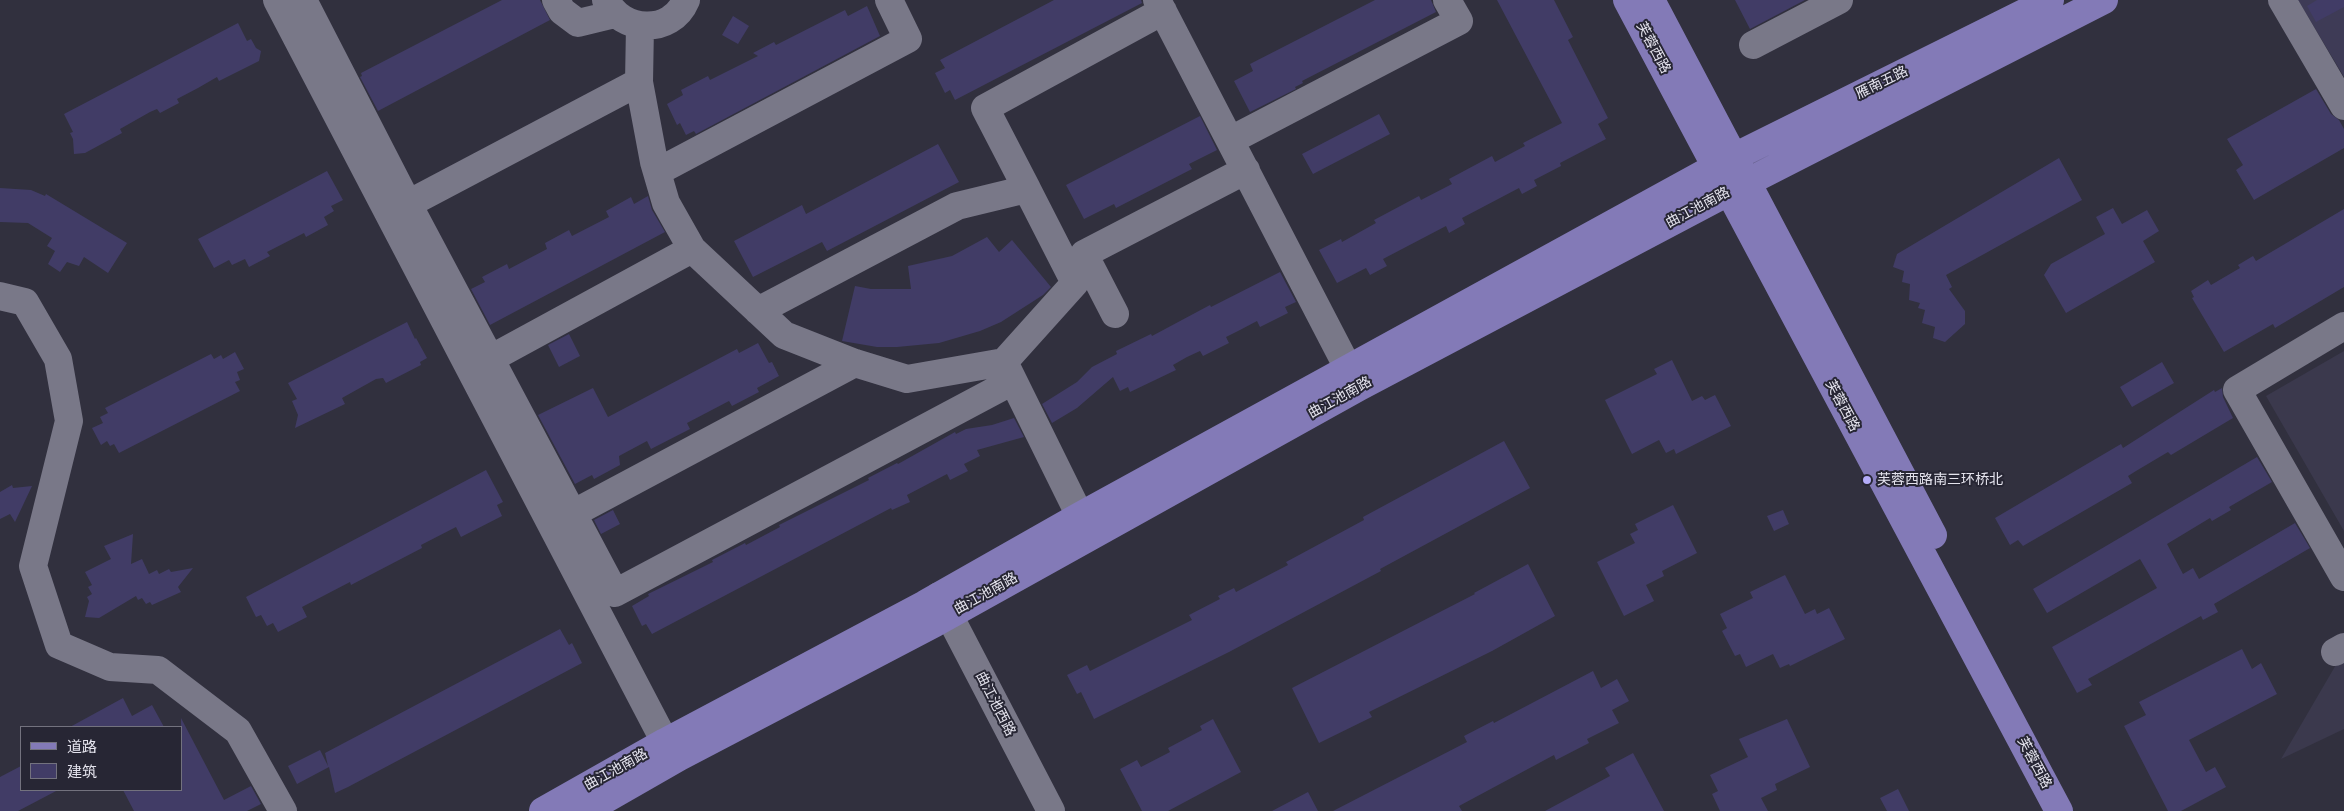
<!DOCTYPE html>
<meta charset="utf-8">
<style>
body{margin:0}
#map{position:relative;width:2344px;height:811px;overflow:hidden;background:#31303e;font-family:"Archivo Narrow","Noto Sans SC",sans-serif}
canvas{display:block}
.legend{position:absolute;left:20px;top:726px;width:162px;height:65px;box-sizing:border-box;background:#272634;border:1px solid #73727e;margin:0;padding:6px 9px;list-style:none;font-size:15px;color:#e4e3ed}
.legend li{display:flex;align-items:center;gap:10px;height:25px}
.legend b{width:25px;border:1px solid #73727e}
</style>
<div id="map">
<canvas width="2344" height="811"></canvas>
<ul class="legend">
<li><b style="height:6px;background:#837ab7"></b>道路</li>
<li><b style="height:14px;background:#413c66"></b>建筑</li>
</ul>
</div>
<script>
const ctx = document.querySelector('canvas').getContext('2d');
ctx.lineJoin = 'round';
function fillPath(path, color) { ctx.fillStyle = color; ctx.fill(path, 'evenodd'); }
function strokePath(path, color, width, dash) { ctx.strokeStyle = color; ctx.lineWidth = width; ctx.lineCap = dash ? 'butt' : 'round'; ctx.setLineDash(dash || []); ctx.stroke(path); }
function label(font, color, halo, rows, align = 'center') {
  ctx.font = font + ' "Archivo Narrow","Noto Sans SC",sans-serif'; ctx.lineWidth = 4; ctx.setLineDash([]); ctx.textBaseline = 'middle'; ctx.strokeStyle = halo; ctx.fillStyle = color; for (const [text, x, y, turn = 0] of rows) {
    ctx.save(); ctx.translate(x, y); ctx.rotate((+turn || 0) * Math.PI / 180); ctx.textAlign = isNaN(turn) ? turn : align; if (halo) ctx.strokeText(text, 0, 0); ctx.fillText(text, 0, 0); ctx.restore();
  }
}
const built = new Path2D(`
 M2344 351V531L2266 396Z
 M2344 651V729L2281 759Z`);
const green = new Path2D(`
 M2298 0H2344V77Z`);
const building = new Path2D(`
 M502 0H540L550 20 378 111 360 77 362 76 361 73Z
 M1054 0H1141L1142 3 955 100 950 90 945 93 935 73 945 68 940 60Z
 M1375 0H1431L1436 12 1302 81 1303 83 1295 87 1296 89 1250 112 1234 81 1253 71 1250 64Z
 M1497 0H1554L1573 37 1568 40 1608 118 1598 124 1606 139 1560 163 1561 166 1534 180 1537 186 1522 194 1519 188 1462 218 1465 224 1449 233 1446 226 1383 259 1387 266 1370 275 1366 268 1337 283 1319 250 1341 239 1342 242 1376 223 1374 220 1419 196 1421 200 1452 184 1449 179 1492 156 1495 162 1525 146 1523 143 1562 123Z
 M1735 0H1805L1750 29Z
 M2317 0H2344V7L2316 22 2307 6Z
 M867 6 880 36 696 134 694 131 686 135 680 123 677 125 667 104 683 95 681 90 708 76 710 80 758 56 753 53 774 42 776 45 845 10 848 16Z
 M733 16 749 26 738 44 722 35Z
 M238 23 247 41 251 39 256 48 261 51 259 61 219 81 217 77 198 88 177 99 179 103 160 113 157 109 150 112 120 129 122 133 85 153 74 154 73 139 70 133 73 132 64 114Z
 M2316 89 2331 114 2339 120 2344 129V148L2254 200 2236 170 2243 165 2227 139Z
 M1379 114 1390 134 1313 174 1302 154Z
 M1200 116 1217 150 1189 164 1192 169 1116 208 1114 204 1084 219 1066 185Z
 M938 144 959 182 827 251 822 242 753 277 734 241 802 205 806 214Z
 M2059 158 2082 200 1946 275 1952 287 1949 289 1965 311V324L1945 342 1933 338 1935 327 1922 323 1925 310 1918 308 1920 303 1909 300 1910 284 1902 282 1904 271 1893 267 1897 254Z
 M327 171 343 200 331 206 334 211 324 217 328 225 306 237 304 233 267 252 270 256 249 267 245 259 232 265 229 260 214 268 198 239Z
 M0 188 31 190 45 196 46 194 127 243 108 273 84 257 79 266 67 262 60 272 48 264 55 251 47 246 52 238 28 223 0 222Z
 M648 196 652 210 665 232 490 325 471 289 485 282 482 277 507 264 509 269 547 249 545 243 569 230 572 236 609 217 606 211 631 197 634 204Z
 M2113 208 2122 224 2147 210 2159 231 2143 241 2155 262 2066 313 2044 275 2051 264 2105 234 2096 217Z
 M2344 209V287L2275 328 2273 324 2224 352 2192 298 2194 297 2191 291 2208 280 2211 285 2240 268 2238 265 2253 256 2256 261Z
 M987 237 999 252 1012 240 1051 287 1043 295 1001 322 980 331 939 343 897 347H877L842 341 855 286 871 289H911L908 266 952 256Z
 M1280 272 1296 302 1285 307 1288 313 1260 327 1257 321 1240 330 1226 337 1229 343 1203 356 1200 351 1187 357 1173 365 1176 370 1130 392 1128 387 1120 391 1113 377 1077 408 1052 423 1042 404 1077 382 1092 367 1117 354 1116 351 1151 334 1152 336 1210 305 1211 307Z
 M407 322 415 339 416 338 427 358 420 362 421 365 386 383 383 378 376 379 342 398 345 404 295 428 298 415 292 401 297 399 288 383Z
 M569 334 580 356 559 367 548 345Z
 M758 343 769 363 772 362 779 376 757 388 759 392 732 406 729 401 687 423 690 429 651 449 647 441 619 456 620 465 594 479 592 475 575 484 538 415 593 388 608 417 737 349 739 353Z
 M235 352 244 369 237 372 240 380 235 382 240 391 119 453 114 444 110 446 107 441 101 445 92 428 103 423 100 417 108 413 105 408 211 354 214 359 221 355 223 359Z
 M1672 360 1692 401 1702 396 1705 400 1715 395 1731 426 1676 454 1674 449 1666 453 1659 440 1632 454 1605 400 1657 374 1654 369Z
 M2162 362 2174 383 2132 407 2120 387Z
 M2222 388 2223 397 2233 418 2171 455 2168 452 2136 471 2128 476 2132 483 2023 546 2018 540 2010 545 1995 518 2121 444 2123 448 2214 390 2215 392Z
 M1014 418 1024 437 977 450 980 456 964 464 968 471 950 480 947 474 907 495 910 502 892 510 891 508 652 634 646 624 642 626 632 606 649 596 648 594 713 562 712 560 745 543 746 545 780 527 779 525 869 480 868 478 897 463 898 464 955 432 956 434 966 429 992 425Z
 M1504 441 1530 488 1380 569 1381 571 1229 652 1094 719 1081 692 1077 694 1067 675 1087 665 1090 671 1192 620 1189 615 1220 599 1218 596 1234 588 1236 592 1288 565 1286 562 1364 520 1363 517Z
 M2257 457 2272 482 2229 507 2231 510 2212 521 2210 518 2167 544 2183 574 2193 568 2199 579 2295 523 2310 548 2214 604 2218 612 2203 620 2201 616 2088 679 2092 685 2077 693 2052 647 2157 588 2140 559 2047 613 2033 589Z
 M486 470 503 502 497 505 502 516 461 537 456 527 421 545 422 548 351 585 350 582 302 607 307 617 278 632 273 623 267 626 261 615 256 617 246 597Z
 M12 485 13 488 32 486 15 522 10 514 0 519V492Z
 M1673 505 1697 553 1662 571 1664 576 1646 585 1654 601 1624 616 1597 562 1635 543 1630 534 1638 530 1635 524Z
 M613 510 620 524 601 534 594 520Z
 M1783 510 1789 524 1774 531 1767 516Z
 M133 534 131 564 142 559 149 574 157 570 159 574 169 569 171 572 193 568 178 587 181 592 152 605 150 602 146 604 142 598 138 600 136 596 99 618 85 617 89 601 87 597 92 594 88 587 92 585 85 572 111 559 104 546Z
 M1528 564 1555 616 1492 651 1369 712 1372 717 1319 743 1292 688 1475 594 1474 593Z
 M1785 575 1805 614 1815 609 1817 614 1829 608 1845 639 1790 666 1789 664 1780 668 1773 654 1746 667 1740 654 1735 656 1722 631 1727 628 1720 614 1753 598 1750 592Z
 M560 629 569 645 572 643 582 663 348 787 335 793 329 767 297 784 288 766 320 750 328 766 325 753Z
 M2242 649 2252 669 2261 663 2277 694 2189 740 2206 772 2215 767 2226 787 2181 811H2168L2124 726 2146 715 2139 702Z
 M1593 671 1601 688 1617 679 1629 701 1612 710 1619 723 1587 739 1589 743 1556 760 1554 755 1459 806 1462 811H1333L1467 742 1464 736 1493 721 1494 723Z
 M123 698 132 716 152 705 164 727H70Z
 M181 718 224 800 251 786 261 804 247 811H134L123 790H181Z
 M1213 719 1241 772 1168 811H1142L1120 769 1137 760 1141 767 1170 752 1168 748 1202 730 1200 726Z
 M1787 719 1810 767 1775 784 1777 790 1761 798 1768 811H1720L1712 794 1718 791 1710 775 1748 757 1739 739Z
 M1633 753 1664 811H1545L1610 776 1605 768Z
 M21 766V790H58L18 811H0V777Z
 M1898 789 1909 811H1887L1880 798Z
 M1308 792 1318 811H1272Z`);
const minor = new Path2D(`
 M277 0 665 742
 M303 0 408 204
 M556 0 562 11 578 23 615 14
 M606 0C621 32 671 36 686 0
 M1157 0 1348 368
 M2282 0 2344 106
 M640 26 639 82 654 162 666 203 692 249 784 335 855 363 907 379 1004 362 1080 516
 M1753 45 1839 0
 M639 82 408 204 615 593 1013 381
 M1231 140 1459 21 1447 0
 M657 172 908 39 889 0
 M1027 189 985 108 1163 11
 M0 296 25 302 58 359 69 421 33 566 59 645 110 667 158 670 238 731 283 811
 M758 311 957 206 1027 189 1075 283 1004 362
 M1115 314 1084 254 1246 170
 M2344 326 2237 390 2344 577
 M490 359 692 249
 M572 514 855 363
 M939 596 1051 811
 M2335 652 2344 647`);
const major = new Path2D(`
 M1627 0 2059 811
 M1651 0 1933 535
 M543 811 665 742 925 604 1080 516 1734 157 2050 0
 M585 811 679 757 935 623 1359 387 1728 192 2104 0`);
const markers = [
 [1867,480,5,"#b4acf9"]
];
const streetNames = [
 ["芙蓉西路",1653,48,62],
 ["雁南五路",1882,83,-26],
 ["曲江池南路",1698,208,-28],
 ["曲江池南路",1340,398,-29],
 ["芙蓉西路",1842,406,62],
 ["曲江池南路",986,594,-29],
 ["曲江池西路",995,704,63],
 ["芙蓉西路",2034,763,62],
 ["曲江池南路",616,770,-29]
];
const poiNames = [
 ["芙蓉西路南三环桥北",1877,480]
];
fillPath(built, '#3b394d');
fillPath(green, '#3e3b56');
fillPath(building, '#413c66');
strokePath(minor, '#797888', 28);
strokePath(major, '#837ab7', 28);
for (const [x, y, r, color] of markers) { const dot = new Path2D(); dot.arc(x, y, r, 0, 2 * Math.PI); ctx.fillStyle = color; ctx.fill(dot); strokePath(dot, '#272634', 2); }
label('14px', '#e4e3ed', '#272634', streetNames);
label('14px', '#e4e3ed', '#272634', poiNames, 'left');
</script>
